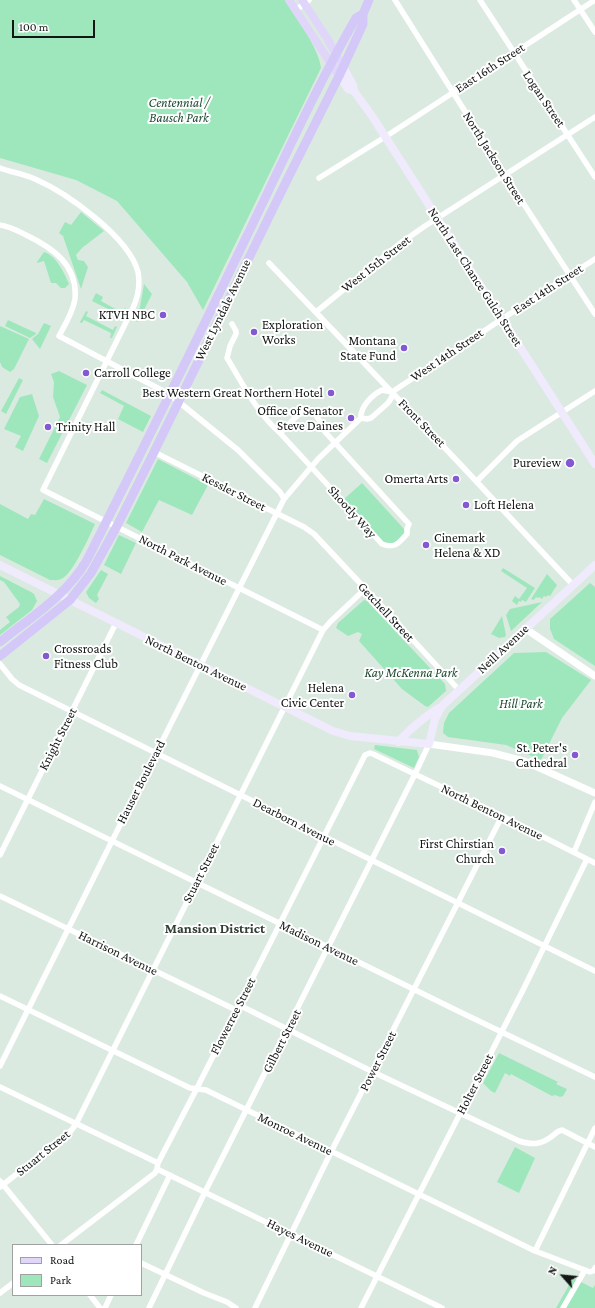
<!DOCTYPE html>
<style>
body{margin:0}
#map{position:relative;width:595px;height:1308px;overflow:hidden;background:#dbeae0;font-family:"Crimson Pro",serif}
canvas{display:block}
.legend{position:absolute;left:12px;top:1244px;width:130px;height:52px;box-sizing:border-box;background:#fff;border:1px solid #a0a2a1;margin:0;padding:5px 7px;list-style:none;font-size:12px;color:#121714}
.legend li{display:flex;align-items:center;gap:8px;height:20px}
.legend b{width:20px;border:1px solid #a0a2a1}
.north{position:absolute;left:543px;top:1256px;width:40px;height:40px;-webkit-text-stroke:3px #fff;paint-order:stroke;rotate:297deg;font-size:11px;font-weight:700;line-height:16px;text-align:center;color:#121714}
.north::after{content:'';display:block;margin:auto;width:14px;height:18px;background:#121714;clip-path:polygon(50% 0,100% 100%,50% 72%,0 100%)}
.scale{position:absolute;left:12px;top:20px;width:83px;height:18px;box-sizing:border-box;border:2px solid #121714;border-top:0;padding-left:5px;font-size:12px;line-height:14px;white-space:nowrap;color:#121714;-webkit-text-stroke:3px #fff;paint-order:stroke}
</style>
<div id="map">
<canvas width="595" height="1308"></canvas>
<ul class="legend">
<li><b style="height:5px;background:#dfd6fa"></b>Road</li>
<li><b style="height:11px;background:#9ee7bc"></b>Park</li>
</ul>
<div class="north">N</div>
<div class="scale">100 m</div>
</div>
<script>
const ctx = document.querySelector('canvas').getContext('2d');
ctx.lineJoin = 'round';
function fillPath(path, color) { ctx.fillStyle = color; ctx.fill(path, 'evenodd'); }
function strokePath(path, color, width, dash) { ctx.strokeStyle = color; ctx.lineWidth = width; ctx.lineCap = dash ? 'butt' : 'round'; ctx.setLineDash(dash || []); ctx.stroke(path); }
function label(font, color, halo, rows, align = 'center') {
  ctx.font = font + ' "Crimson Pro",serif'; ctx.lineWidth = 4; ctx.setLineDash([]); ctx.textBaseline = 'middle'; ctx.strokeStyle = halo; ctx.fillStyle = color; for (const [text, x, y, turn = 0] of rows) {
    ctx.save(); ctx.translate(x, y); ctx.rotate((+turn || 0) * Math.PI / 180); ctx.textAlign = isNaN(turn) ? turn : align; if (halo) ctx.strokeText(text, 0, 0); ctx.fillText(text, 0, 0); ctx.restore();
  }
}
const green = new Path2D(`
 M0 0H286C296 18 319 48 321 68L203 310 187 282 117 201 76 180 0 158Z
 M81 212 104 231 82 248 76 255 78 260 84 261 88 267 81 289 63 236 59 233 65 222 71 225Z
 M44 252C56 255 65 274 69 284L65 288H61L56 283H51L44 261 37 263V262Z
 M144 284 152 294 138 322 134 320 140 307Z
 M96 293 103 297 101 301 121 312 125 308 126 309 121 321 118 319 120 315 92 301Z
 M86 311 88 312 86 316 113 330 115 326 117 327 112 338H110L111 333 84 320 82 323H81L80 322Z
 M8 320 36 333V334L30 338 5 326Z
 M44 323 51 326 40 349 32 339 38 334Z
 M0 326 29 339 14 369 10 372 2 367 0 362Z
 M59 371 87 385 47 463 39 459 60 417 53 397 54 382 51 374Z
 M19 378 23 380 6 414 1 411Z
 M102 390 151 416 143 432 118 419 124 406 100 393Z
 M32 394 39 416 23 451 15 447 21 436 4 429 20 397Z
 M158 459 208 485 192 515 159 500 142 532 126 523Z
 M362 483 404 529 405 532 395 543H384L344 499Z
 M44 499 95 524C89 537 74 571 63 578 59 581 55 580 50 580L0 555V504L28 519 31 514 35 515Z
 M119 535 136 543 121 574 104 565Z
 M503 568 535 588 526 602 522 600 521 602 519 601 517 605 512 601 515 596 519 599 527 588 501 571Z
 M101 570 108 574 97 595 99 599 96 603 89 598 86 592Z
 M547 574 557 585 550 596 548 595 546 597 544 596 542 599 539 597 538 598 536 597 534 600 531 599Z
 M0 576 31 592 34 594 37 601 32 610 0 635V630L10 622 6 617 19 607 20 604 4 582 0 580Z
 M590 583 595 587V666L554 639 550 629V619Z
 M364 600 367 601 445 684 446 691 428 707 425 706 402 689 359 641 362 634 358 632 348 636 336 628 338 623Z
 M542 602 511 631 506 615 510 609Z
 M502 616 506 635 505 637 499 638 491 634Z
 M546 652 591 680 562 718 541 760 506 745 448 737 443 733 444 723 449 713 514 653Z
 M375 745 417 750 419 757 414 768 374 749Z
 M499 1053 558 1082 556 1084 567 1089 563 1096 560 1097 555 1095 552 1096 511 1074 510 1076 505 1073 495 1093 491 1091 483 1083Z
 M515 1147 535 1158 519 1193 497 1182Z
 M573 1278 593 1288 595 1285V1308H556Z`);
const minor = new Path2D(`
 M395 0 505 175 595 314
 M480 0 595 177
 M574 0 595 32
 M296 10 309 0
 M0 168C11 172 24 174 35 179 67 193 129 237 138 272 140 283 138 297 133 308L43 490 323 630
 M319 178 385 137 595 0
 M0 225C9 226 18 231 26 235 53 248 78 265 75 299 73 312 65 325 59 336L169 394 238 450 280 492 284 499
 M269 263 461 465 573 585
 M316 312 402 242 425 226 595 117
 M232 324 236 331V334L230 346 227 358C243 384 257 413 280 433
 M309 410C318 411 320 426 326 433L409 524 407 529V534C399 543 395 549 382 544L280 433 298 415Z
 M361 418 367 419 371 418 388 403 392 397V392L502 319 595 259
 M154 452 304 527 314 534 389 614 459 690
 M477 481 517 441 595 391
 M0 664 12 679 19 685 595 971
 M0 786 458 1011 595 1077
 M574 852 595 802
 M0 855 116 623
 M0 896 236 1010
 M0 996 190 1088 206 1090 535 1251 590 1272 593 1271 595 1268
 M239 1005 373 1072 519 1141C532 1145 540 1145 551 1137 555 1134 557 1131 562 1130L595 1147
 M0 1066 112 841 284 499 318 459 361 418C360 407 372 395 382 390L392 392
 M0 1087 158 1163
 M157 1169 442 1308
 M0 1181 52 1245
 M0 1187 70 1132 76 1124 323 630 331 621 365 589
 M61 1245 155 1173 157 1169 158 1163 196 1090 365 755 370 753 373 754 502 816 595 863
 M136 1245 170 1175
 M535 1251 595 1128
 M141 1263 204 1293 227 1302 236 1308
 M0 1293 13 1283
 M90 1295 100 1308
 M105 1308 111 1295
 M149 1308 205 1192 415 774 429 744
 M255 1308 331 1152 502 816
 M361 1308 524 988 587 859
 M563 1308 585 1270`);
const tertiary = new Path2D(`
 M526 629 595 676
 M429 744 493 753 524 761 595 793`);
const secondary = new Path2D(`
 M343 67 353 85 354 91 372 116 595 464
 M339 76 348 89 354 91
 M0 565 333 731 350 736 429 744 435 719 442 706 595 565
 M398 742C411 728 424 717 439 708`);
const primary = new Path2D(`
 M289 0 339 76
 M302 0 327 38 343 67`);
const trunk = new Path2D(`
 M0 642C31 617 66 596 87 560 140 455 192 350 243 244 280 168 314 91 356 18L363 14 369 0
 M0 656 70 600 91 573 117 526 154 452 287 180 339 76 363 24V14`);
const markers = [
 [163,315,4,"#8259d2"],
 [254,332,4,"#8259d2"],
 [404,348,4,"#8259d2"],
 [86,373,4,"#8259d2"],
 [331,393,4,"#8259d2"],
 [351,418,4,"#8259d2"],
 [48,427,4,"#8259d2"],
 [570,463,5,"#8259d2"],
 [456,479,4,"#8259d2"],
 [466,505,4,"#8259d2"],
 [426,545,4,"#8259d2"],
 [46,656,4,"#8259d2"],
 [352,695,4,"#8259d2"],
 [575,755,4,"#8259d2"],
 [502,851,4,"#8259d2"]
];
const streetNames = [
 ["East 16th Street",490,68,-33],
 ["Logan Street",544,99,56],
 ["North Jackson Street",494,158,58],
 ["West 15th Street",376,264,-38],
 ["North Last Chance Gulch Street",475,277,57],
 ["East 14th Street",548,289,-33],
 ["West Lyndale Avenue",223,310,-64],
 ["West 14th Street",447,355,-34],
 ["Front Street",422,423,46],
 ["Kessler Street",234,492,27],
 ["Shootly Way",352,512,48],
 ["North Park Avenue",183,560,27],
 ["Getchell Street",386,612,47],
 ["Neill Avenue",503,649,-43],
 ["North Benton Avenue",196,663,26],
 ["Knight Street",58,739,-63],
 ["Hauser Boulevard",141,782,-63],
 ["North Benton Avenue",492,812,26],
 ["Dearborn Avenue",294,822,27],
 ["Stuart Street",201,873,-63],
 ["Madison Avenue",319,943,26],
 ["Harrison Avenue",118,953,26],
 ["Flowerree Street",233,1016,-63],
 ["Gilbert Street",282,1041,-63],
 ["Power Street",378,1061,-63],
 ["Holter Street",475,1084,-63],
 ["Monroe Avenue",295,1134,26],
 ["Stuart Street",43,1153,-39],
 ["Hayes Avenue",300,1238,26]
];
const parkNames = [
 ["Centennial /",179,103],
 ["Bausch Park",179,118],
 ["Kay McKenna Park",411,673],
 ["Hill Park",521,704]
];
const poiNames = [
 ["KTVH NBC",155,315],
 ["Exploration",262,325,"left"],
 ["Works",262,340,"left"],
 ["Montana",396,341],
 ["State Fund",396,356],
 ["Carroll College",94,373,"left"],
 ["Best Western Great Northern Hotel",323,393],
 ["Office of Senator",343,411],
 ["Steve Daines",343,426],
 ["Trinity Hall",56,427,"left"],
 ["Pureview",561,463],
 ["Omerta Arts",448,479],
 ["Loft Helena",474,505,"left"],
 ["Cinemark",434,538,"left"],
 ["Helena & XD",434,553,"left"],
 ["Crossroads",54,649,"left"],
 ["Fitness Club",54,664,"left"],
 ["Helena",344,688],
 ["Civic Center",344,703],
 ["St. Peter's",567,748],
 ["Cathedral",567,763],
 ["First Chirstian",494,844],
 ["Church",494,859]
];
const neighbourhoodNames = [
 ["Mansion District",215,929]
];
fillPath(green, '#9ee7bc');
strokePath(minor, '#fff', 5.5);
strokePath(tertiary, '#fff', 7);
strokePath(secondary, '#efeafc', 8);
strokePath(primary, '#dfd6fa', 8);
strokePath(trunk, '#d4c8f8', 9);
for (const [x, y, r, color] of markers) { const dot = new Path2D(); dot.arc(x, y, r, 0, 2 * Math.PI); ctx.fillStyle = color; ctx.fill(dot); strokePath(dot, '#fff', 1.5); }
label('13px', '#121714', '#fff', streetNames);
label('italic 13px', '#1f4a32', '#fff', parkNames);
label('13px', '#121714', '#fff', poiNames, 'right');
label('bold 14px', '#313d35', '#fff', neighbourhoodNames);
</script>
